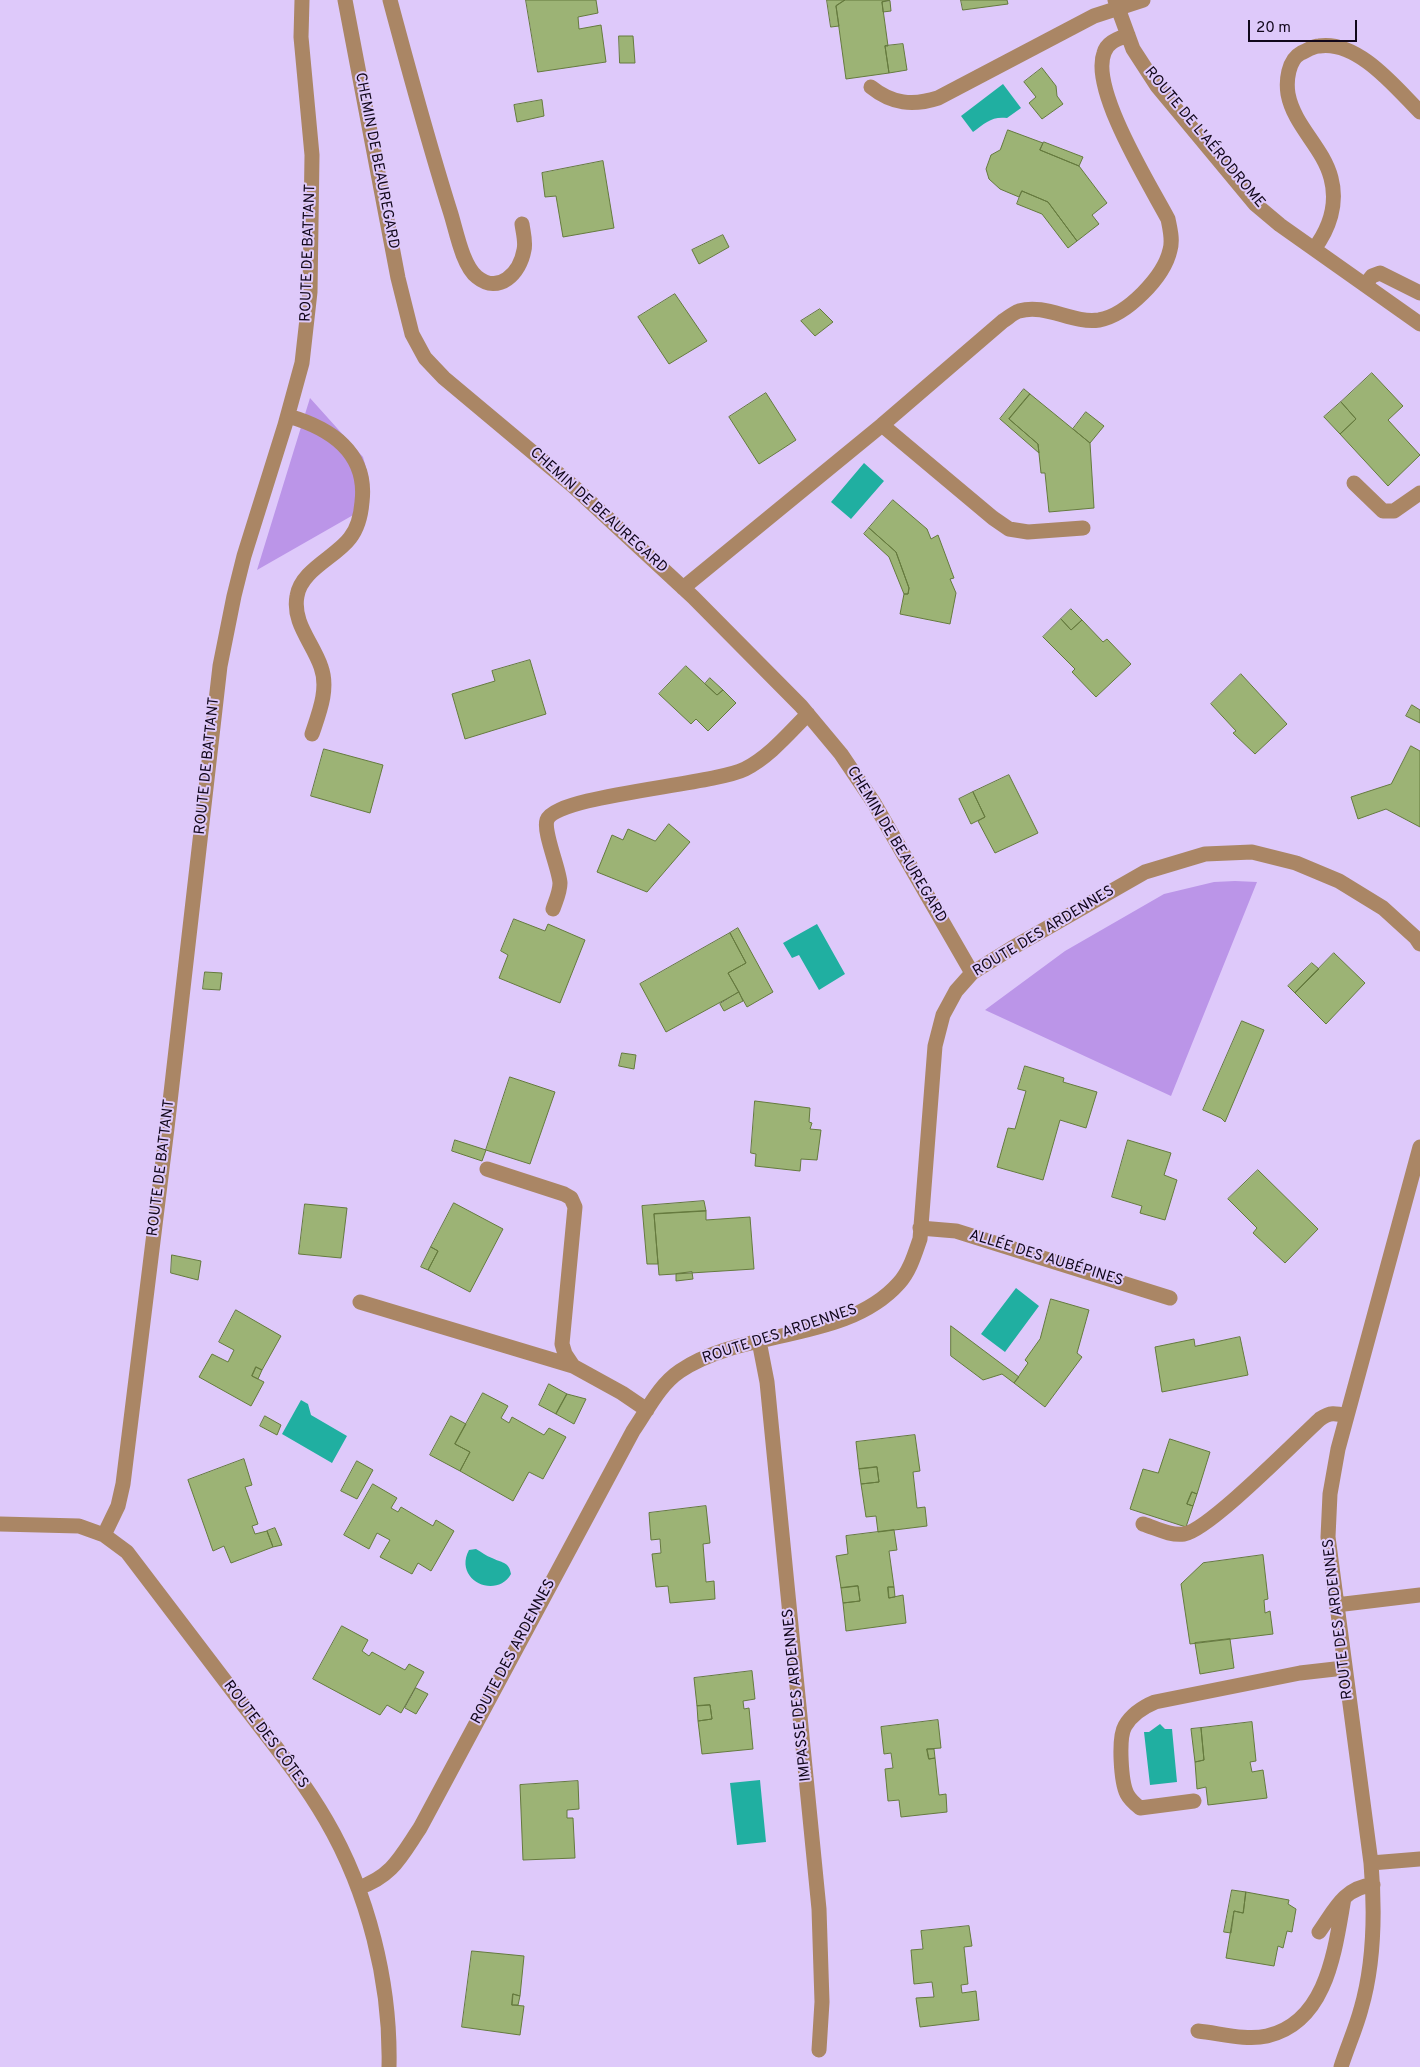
<!DOCTYPE html>
<meta charset="utf-8">
<style>
body{margin:0}
#map{position:relative;width:1420px;height:2067px;overflow:hidden;background:#dec9fa;font-family:Overpass,sans-serif}
canvas{display:block}
.scale{position:absolute;left:1248px;top:20px;width:109px;height:22px;box-sizing:border-box;border:2px solid #11071b;border-top:0;padding-left:6px;font-size:15px;line-height:18px;white-space:nowrap;color:#11071b;-webkit-text-stroke:4px #dec9fa;paint-order:stroke}
</style>
<div id="map">
<canvas width="1420" height="2067"></canvas>
<div class="scale">20 m</div>
</div>
<script>
const ctx = document.querySelector('canvas').getContext('2d');
ctx.lineJoin = 'round';
function fillPath(path, color) { ctx.fillStyle = color; ctx.fill(path, 'evenodd'); }
function strokePath(path, color, width, dash) { ctx.strokeStyle = color; ctx.lineWidth = width; ctx.lineCap = dash ? 'butt' : 'round'; ctx.setLineDash(dash || []); ctx.stroke(path); }
function label(font, color, halo, rows, align = 'center') {
  ctx.font = font + ' Overpass,sans-serif'; ctx.lineWidth = 4; ctx.setLineDash([]); ctx.textBaseline = 'middle'; ctx.strokeStyle = halo; ctx.fillStyle = color; for (const [text, x, y, turn = 0] of rows) {
    ctx.save(); ctx.translate(x, y); ctx.rotate((+turn || 0) * Math.PI / 180); ctx.textAlign = isNaN(turn) ? turn : align; if (halo) ctx.strokeText(text, 0, 0); ctx.fillText(text, 0, 0); ctx.restore();
  }
}
const green = new Path2D(`
 M310 398 363 457 368 475 369 506 257 570Z
 M1235 881 1257 882 1171 1096 985 1010 1065 951 1164 894 1214 882Z`);
const water = new Path2D(`
 M1003 84 1021 108 1007 118C992 116 985 123 973 132L961 116Z
 M864 463 884 481 851 519 831 502Z
 M817 924 845 974 819 990 799 955 792 958 783 943Z
 M1016 1288 1039 1306 1005 1352 981 1334Z
 M301 1400 308 1404 311 1415 347 1436 332 1463 282 1434Z
 M476 1549C482 1552 486 1556 492 1558 501 1563 509 1561 511 1574 496 1600 453 1580 469 1550Z
 M1160 1724 1165 1729H1172L1177 1782 1150 1785 1144 1732H1149Z
 M760 1780 766 1842 737 1845 730 1783Z`);
const building = new Path2D(`
 M526 0H596L598 13 578 17 579 29 601 25 606 62 538 72Z
 M827 0H845L836 6 839 26 831 27Z
 M845 0H890L882 2 888 46H885L889 73 846 79 836 6Z
 M961 0H1007L1008 4 963 10Z
 M890 1 891 11 883 12 882 2Z
 M619 36H633L635 63H620Z
 M903 44 907 70 889 73 885 46Z
 M1042 68 1056 86 1057 96 1063 104 1042 119 1029 103 1036 97 1024 82Z
 M542 100 544 116 517 122 514 105Z
 M1008 130 1043 143 1040 150 1079 166 1107 203 1092 215 1099 224 1077 241 1048 202 1022 191 1019 197 1000 189 989 179 986 169 991 155 1000 150Z
 M1044 142 1083 157 1079 166 1040 150Z
 M603 161 614 228 563 237 556 196 545 197 542 173Z
 M1022 191 1048 202 1077 241 1068 248 1042 214 1017 204Z
 M723 235 729 247 699 264 692 250Z
 M675 294 707 341 669 364 638 317Z
 M820 309 833 322 815 336 801 321Z
 M1372 373 1403 406 1388 420 1420 455 1388 486 1340 434 1356 419 1341 402Z
 M1024 389 1030 394 1009 419 1038 444 1039 453 1000 419Z
 M766 393 796 440 759 464 729 417Z
 M1030 394 1090 443 1094 508 1049 512 1045 473H1041L1038 444 1009 419Z
 M1341 402 1356 419 1340 434 1324 417Z
 M1086 412 1104 426 1090 443 1073 429Z
 M893 500 927 529 931 539 938 535 954 578 950 579 956 593 950 624 900 614 904 594H908L909 588 896 552 869 528Z
 M869 528 896 552 909 588 908 594H904L889 557 864 534Z
 M1071 609 1082 620 1071 630 1061 619Z
 M1061 619 1071 630 1082 620 1103 642 1107 639 1131 664 1096 697 1072 672 1075 669 1043 637Z
 M530 660 546 714 465 739 452 694 495 681 492 671Z
 M686 666 717 695 723 690 736 703 708 731 696 719 691 724 659 694Z
 M1241 674 1287 724 1255 754 1233 733 1236 731 1211 704Z
 M710 678 723 690 717 695 705 684Z
 M1412 705 1420 710V723L1406 716Z
 M1411 746 1420 751V827L1386 809 1358 819 1351 797 1391 784Z
 M324 749 383 765 370 813 311 796Z
 M1009 775 1038 833 995 853 978 821 985 817 973 792Z
 M973 792 985 817 971 824 959 799Z
 M669 824 690 842 647 892 597 872 612 835 623 840 628 829 655 841Z
 M514 919 545 931 548 924 585 940 560 1003 499 978 508 955 501 951Z
 M738 928 773 992 747 1007 728 973 746 963 730 933Z
 M730 933 746 963 728 973 739 992 666 1032 640 984Z
 M1334 953 1365 983 1326 1024 1295 993Z
 M1312 963 1319 969 1295 993 1288 986Z
 M205 972 222 973 220 990 203 989Z
 M739 992 743 1001 724 1011 720 1004Z
 M1242 1021 1264 1030 1225 1122 1221 1118 1203 1110Z
 M622 1053 636 1055 634 1069 619 1066Z
 M1025 1066 1064 1078 1063 1082 1097 1092 1086 1128 1060 1120 1043 1180 997 1167 1008 1128 1015 1129 1026 1091 1018 1089Z
 M510 1077 555 1092 530 1164 486 1150Z
 M755 1101 810 1108 809 1122 812 1123 810 1129 821 1130 817 1160 801 1159 800 1171 755 1166 756 1154 751 1153Z
 M455 1140 486 1150 482 1161 452 1151Z
 M1128 1140 1171 1153 1164 1175 1177 1180 1165 1220 1140 1213 1142 1206 1112 1197Z
 M1258 1170 1318 1229 1285 1263 1253 1233 1257 1228 1228 1199Z
 M704 1201 706 1211 654 1214 658 1264H647L642 1206Z
 M454 1203 503 1229 470 1292 428 1270 438 1251 431 1247Z
 M305 1204 347 1208 341 1258 299 1254Z
 M706 1211V1220L750 1217 754 1269 659 1275 654 1214Z
 M431 1247 438 1251 428 1270 421 1267Z
 M172 1255 201 1261 198 1280 171 1273Z
 M692 1272 693 1279 676 1281V1274Z
 M1051 1299 1089 1310 1077 1353 1082 1357 1045 1407 1014 1383 1028 1363 1025 1360 1040 1339Z
 M236 1310 281 1336 262 1370 256 1367 252 1376 264 1382 251 1406 199 1377 212 1354 228 1362 234 1350 219 1342Z
 M951 1326 1019 1377 1014 1383 1002 1374 983 1380 951 1356Z
 M1240 1337 1248 1375 1162 1392 1155 1347 1194 1339 1195 1346Z
 M256 1367 262 1370 258 1379 252 1376Z
 M549 1384 567 1394 556 1414 539 1405Z
 M483 1393 508 1406 501 1418 509 1423 512 1417 544 1435 549 1428 566 1437 543 1479 529 1472 513 1501 460 1471 470 1452 455 1444Z
 M567 1394 586 1399 574 1424 556 1414Z
 M265 1416 281 1425 277 1435 260 1426Z
 M451 1416 466 1424 455 1444 470 1452 460 1471 430 1455Z
 M915 1435 920 1471 913 1472 917 1508 925 1507 927 1526 878 1532 876 1516 866 1517 861 1484 879 1482 877 1467 859 1469 856 1442Z
 M1170 1439 1210 1452 1197 1494 1192 1492 1187 1504 1193 1506 1186 1527 1130 1509 1143 1469 1158 1473Z
 M244 1459 252 1485 245 1487 258 1524 252 1526 255 1534 267 1531 273 1547 231 1563 224 1546 213 1551 188 1480Z
 M357 1461 373 1470 357 1499 341 1491Z
 M877 1467 879 1482 861 1484 859 1469Z
 M373 1484 397 1498 391 1508 398 1512 401 1507 433 1526 436 1520 454 1531 431 1571 418 1563 412 1574 380 1557 390 1540 377 1533 369 1549 344 1535Z
 M1192 1492 1197 1494 1193 1506 1187 1504Z
 M706 1506 710 1543 703 1544 706 1582 714 1581 715 1599 670 1603 668 1586 656 1587 652 1554 661 1553 660 1539 651 1540 649 1513Z
 M275 1528 282 1545 273 1547 267 1531Z
 M894 1530 897 1550 889 1551 894 1587H888L889 1598 903 1595 906 1623 846 1631 843 1603 860 1601 858 1586 841 1588 836 1556 848 1554 846 1536Z
 M1263 1555 1268 1599 1264 1600 1265 1613 1270 1611 1273 1634 1190 1644 1181 1584 1203 1563Z
 M858 1586 860 1601 843 1603 841 1588Z
 M888 1587H894L895 1597 889 1598Z
 M342 1626 368 1640 362 1651 369 1656 372 1652 405 1670 409 1664 424 1672 401 1713 387 1705 380 1715 313 1679Z
 M1230 1639 1234 1668 1200 1674 1195 1643Z
 M752 1671 755 1699 743 1701 744 1709 749 1708 753 1749 702 1754 698 1721 712 1719 710 1705 697 1706 694 1678Z
 M416 1688 428 1694 416 1714 405 1708Z
 M710 1705 712 1719 698 1721 697 1706Z
 M938 1720 941 1748 927 1749 929 1759 935 1758 939 1795 946 1794 947 1812 901 1817 899 1800 888 1801 885 1769 893 1768 891 1753 884 1754 881 1727Z
 M1252 1722 1256 1761 1250 1762 1252 1772 1263 1770 1267 1798 1208 1805 1206 1787 1197 1789 1195 1762 1204 1760 1201 1728Z
 M1201 1728 1204 1760 1195 1762 1191 1729Z
 M927 1749H934L935 1758 929 1759Z
 M578 1781 579 1809 567 1810V1818H573L575 1858 523 1860 520 1785Z
 M1232 1890 1246 1892 1243 1913 1234 1911 1231 1933 1224 1932Z
 M1246 1892 1289 1900 1288 1904 1296 1909 1292 1932 1287 1931 1283 1948 1278 1946 1274 1966 1226 1958 1234 1911 1243 1913Z
 M969 1926 972 1946 964 1947 968 1984 961 1985 962 1993 976 1991 979 2020 920 2027 916 1998 934 1997 932 1982 914 1984 911 1950 923 1949 921 1931Z
 M472 1951 524 1956 520 1996 513 1994 512 2005 524 2006 520 2035 462 2027Z
 M513 1994 520 1996 518 2005H512Z`);
const minor = new Path2D(`
 M345 0 398 278 412 334 425 358 444 378 573 486 693 597 801 706 841 754 874 803 972 973
 M390 0C409 71 428 141 450 211 456 229 462 265 477 277 499 295 520 273 524 250 526 242 523 232 522 224
 M1115 0 1133 49 1157 86 1255 204 1280 225 1420 324
 M871 87C892 104 913 106 938 98L1094 16 1143 0
 M1314 249C1329 229 1338 204 1331 178 1323 147 1294 126 1288 94 1286 81 1288 60 1301 53 1306 51 1313 46 1319 46 1358 40 1396 88 1420 112
 M1365 285 1372 276 1380 273 1420 293
 M288 416C330 428 368 452 362 502 361 514 358 528 350 538 336 557 301 570 297 596 292 623 313 643 321 667 329 689 319 713 312 734
 M882 425 993 518 1009 529 1028 532 1083 528
 M1354 483 1383 511H1394L1420 493
 M683 588 882 425 1003 321C1008 318 1013 313 1019 311 1046 303 1072 324 1099 320 1127 315 1164 277 1170 250 1173 240 1170 229 1168 219 1150 185 1090 89 1104 53 1107 42 1118 39 1128 35
 M553 909C556 900 560 892 560 883 559 868 543 832 547 820 556 795 713 785 745 769 770 756 788 734 808 714
 M487 1169 564 1194 571 1198 575 1207 562 1344 565 1354 573 1366
 M920 1228 956 1231 1170 1298
 M360 1302 573 1366 622 1393 647 1410
 M759 1341 767 1382 819 1909 822 2002 819 2050
 M0 1524 79 1526 104 1535 127 1552C163 1599 199 1647 235 1694 266 1735 300 1775 326 1820 368 1892 391 1983 389 2067
 M1143 1524C1156 1528 1170 1536 1184 1534 1208 1531 1297 1440 1320 1419 1330 1412 1335 1413 1347 1416
 M104 1535 118 1506 123 1484 167 1128 220 666 234 596 244 556 285 425 302 363 310 292 312 155 301 37 302 0
 M1336 1605 1420 1595
 M1194 1801 1140 1808C1135 1804 1130 1800 1127 1794 1121 1782 1118 1738 1125 1726 1132 1714 1143 1707 1155 1702L1300 1673 1344 1668
 M1371 1863 1420 1859
 M358 1888C393 1876 401 1856 420 1828L633 1431C647 1411 659 1385 680 1371 743 1328 846 1343 899 1283 910 1271 915 1253 920 1239L935 1046 943 1015 956 991 972 973 1012 948 1145 872 1205 854 1252 852 1296 863 1339 881 1383 908 1416 938 1420 944
 M1319 1932C1334 1911 1344 1887 1373 1885
 M1198 2031C1219 2033 1246 2041 1267 2036 1328 2022 1335 1948 1344 1898
 M1341 2067C1347 2048 1356 2028 1361 2009 1375 1961 1375 1911 1371 1863L1328 1537 1330 1494 1338 1449 1420 1147`);
const streetNames = [
 ["ROUTE DE L'AÉRODROME",1204,138,50],
 ["CHEMIN DE BEAUREGARD",376,161,79],
 ["ROUTE DE BATTANT",309,253,-88],
 ["CHEMIN DE BEAUREGARD",598,511,42],
 ["ROUTE DE BATTANT",208,766,-84],
 ["CHEMIN DE BEAUREGARD",896,845,59],
 ["ROUTE DES ARDENNES",1044,932,-31],
 ["ROUTE DE BATTANT",162,1168,-83],
 ["ALLÉE DES AUBÉPINES",1046,1259,17],
 ["ROUTE DES ARDENNES",780,1335,-18],
 ["ROUTE DES ARDENNES",1339,1619,-97],
 ["ROUTE DES ARDENNES",514,1652,-62],
 ["IMPASSE DES ARDENNES",798,1695,-96],
 ["ROUTE DES CÔTES",265,1735,53]
];
fillPath(green, '#bb95e8');
fillPath(water, '#20afa1');
fillPath(building, '#9cb375');
strokePath(building, '#657a3e', 1);
strokePath(minor, '#aa8665', 15);
label('15px', '#11071b', '#dec9fa', streetNames);
</script>
